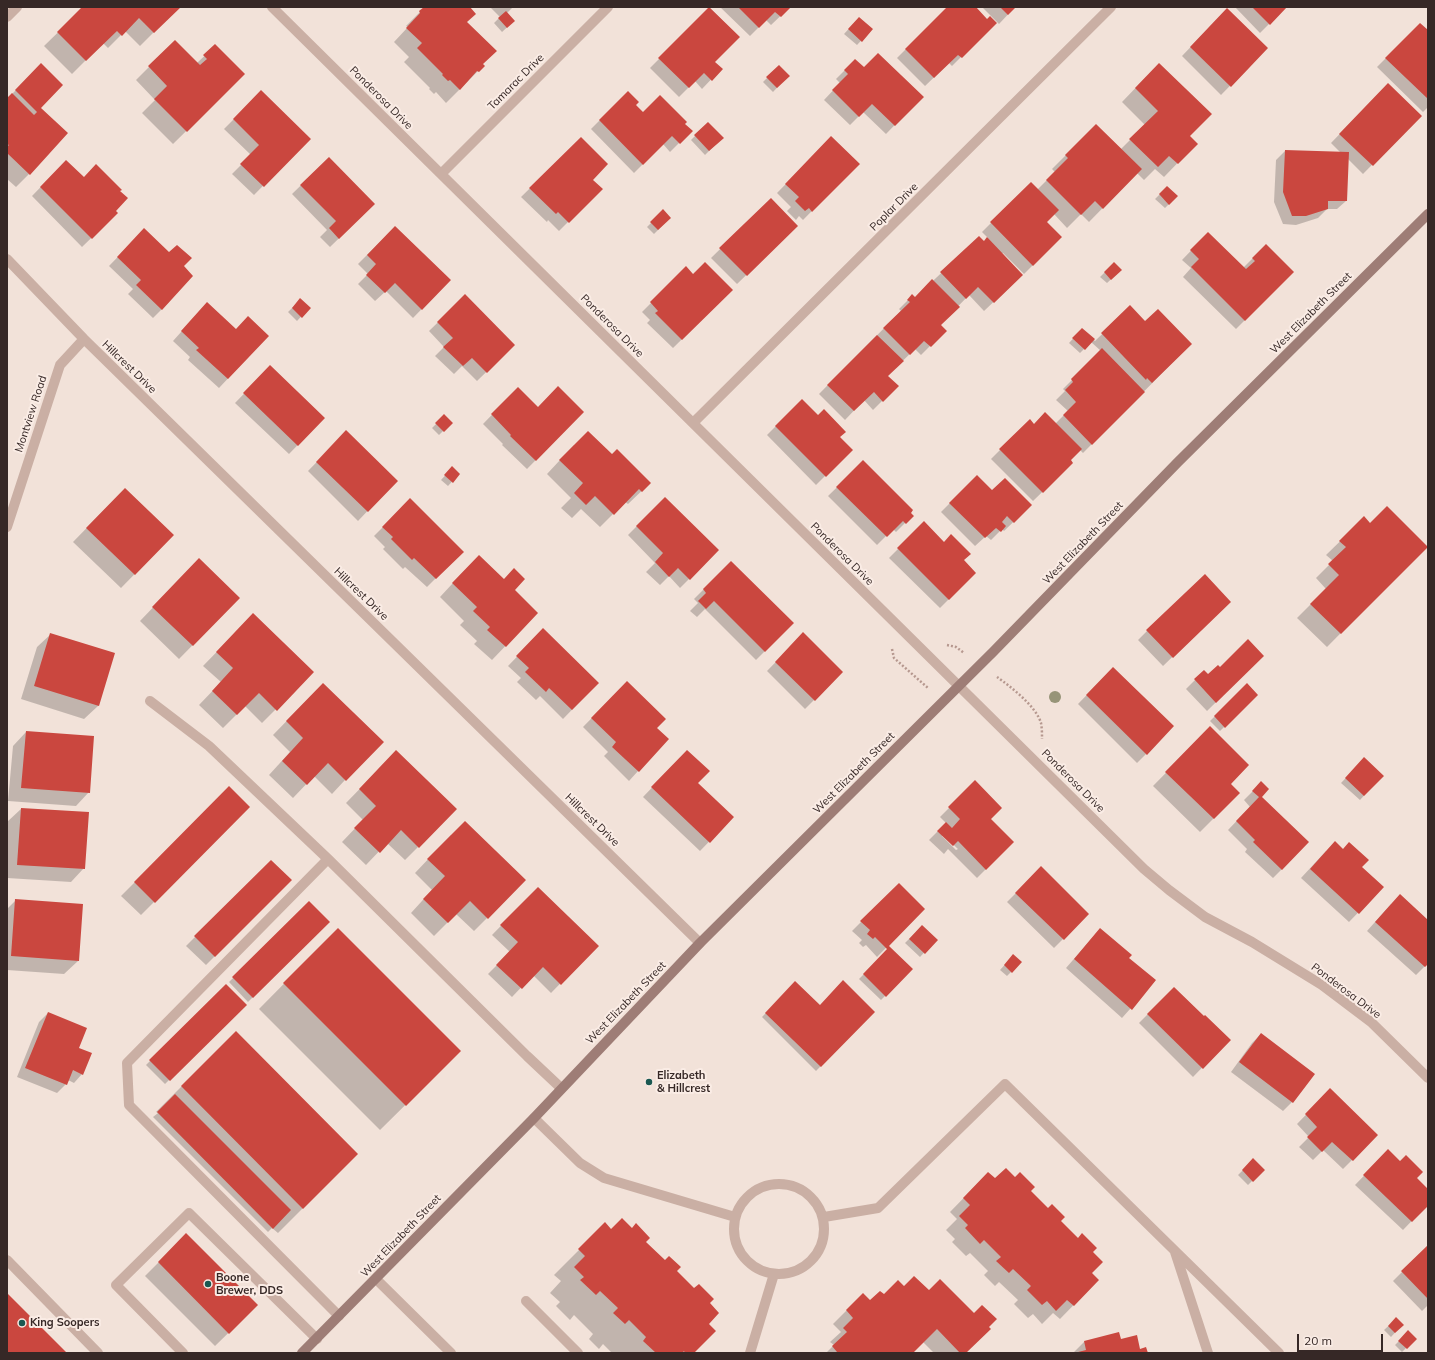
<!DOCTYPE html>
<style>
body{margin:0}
#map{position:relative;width:1435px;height:1360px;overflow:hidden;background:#f2e2d9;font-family:Mulish,sans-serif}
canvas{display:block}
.frame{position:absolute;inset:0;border:8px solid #362826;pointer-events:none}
.scale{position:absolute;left:1297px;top:1334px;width:86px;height:18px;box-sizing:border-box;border:2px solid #362826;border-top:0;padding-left:5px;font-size:12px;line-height:14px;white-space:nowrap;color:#362826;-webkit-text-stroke:3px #faece5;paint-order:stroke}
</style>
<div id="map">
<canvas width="1435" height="1360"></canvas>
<div class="frame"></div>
<div class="scale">20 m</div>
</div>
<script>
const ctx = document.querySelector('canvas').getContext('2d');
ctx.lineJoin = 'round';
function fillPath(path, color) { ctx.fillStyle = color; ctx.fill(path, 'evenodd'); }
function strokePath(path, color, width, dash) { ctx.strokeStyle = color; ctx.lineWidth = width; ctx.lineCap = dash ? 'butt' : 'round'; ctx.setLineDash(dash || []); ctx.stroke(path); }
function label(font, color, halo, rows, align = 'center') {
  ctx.font = font + ' Mulish,sans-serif'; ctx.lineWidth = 4; ctx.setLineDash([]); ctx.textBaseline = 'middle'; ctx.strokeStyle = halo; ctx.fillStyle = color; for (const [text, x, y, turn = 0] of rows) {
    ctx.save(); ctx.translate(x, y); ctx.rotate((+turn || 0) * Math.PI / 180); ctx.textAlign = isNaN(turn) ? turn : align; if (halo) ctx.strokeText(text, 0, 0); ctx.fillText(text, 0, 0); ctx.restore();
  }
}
const shadow = new Path2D(`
 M84 7H179L140 46 125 31 108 48 103 43 72 74 44 46Z
 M427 7H468L466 22 483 66 446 103 436 92 434 94 429 89 430 88 404 62 409 57 394 42 408 27 406 26 424 8Z
 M490 7H513L507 13 514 21 502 32 494 23 500 17Z
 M720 7H790L771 25 766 20 750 36Z
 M948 7H974L987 20 995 23 952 66 949 63 925 86 897 58Z
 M982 7H1015L999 24Z
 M1235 7H1286L1260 33Z
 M710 8 739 37 714 62 721 69 702 89 695 81 679 97 650 68Z
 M1227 9 1267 48 1221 95 1182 56Z
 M855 22 872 29 857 45 844 34Z
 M1420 24 1428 32V107L1423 112 1377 67Z
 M175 41 197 63 215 46 244 74 173 144 142 113 155 100 136 80Z
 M855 60 864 69 922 97 886 134 863 112 850 125 824 100 840 83 836 79Z
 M779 66 788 76 773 92 763 82Z
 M1146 77 1188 136 1196 144 1164 177 1155 169 1144 180 1137 173 1089 222 1081 214 1067 228 1054 214 1046 222 1061 237 1024 274 1003 253 1001 254 1022 275 984 311 969 295 940 325 945 331 921 355 915 349 887 376 897 386 873 410 864 400 845 420 819 394 901 311 899 309 912 296 915 298 979 237 984 242 988 238 982 232 1031 183 1037 190 1055 172 1052 169 1096 125 1121 149 1145 125 1122 102Z
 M28 78 40 108 29 174 16 187 7 179V99Z
 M1388 84 1420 116 1363 174 1348 159 1346 201 1337 209H1327L1318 218 1296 225 1283 224 1274 202 1276 160 1285 151 1341 153 1331 143Z
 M261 92 309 139 254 195 232 174 251 155 224 129Z
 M628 92 635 105 643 113 683 124 691 131 670 152 663 144 634 173 591 129Z
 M708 123 722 138 705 155 691 140Z
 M581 138 591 180 601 189 559 231 548 220 547 222 521 197Z
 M831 138 858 164 803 220 799 216 796 220 787 211 791 207 777 193Z
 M329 158 365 213 330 247 320 237 327 230 292 194Z
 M66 161 117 213 82 247 32 196Z
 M1167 187 1177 196 1165 208 1155 199Z
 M771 199 797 226 737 284 711 258Z
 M663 211 670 218 654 234 647 227Z
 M395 227 450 280 413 318 386 291 375 301 358 284 368 274 358 264Z
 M144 230 182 266 169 302 153 318 128 294 133 289 109 266Z
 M1208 233 1243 268 1266 245 1293 272 1236 329 1183 277 1191 268 1182 260Z
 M1114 263 1121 270 1107 283 1100 277Z
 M686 268 693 275 732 290 673 348 647 323 650 320 642 312Z
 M465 296 514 345 477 381 462 366 454 374 435 356 444 347 429 331Z
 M300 300 309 308 297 321 288 312Z
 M1130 307 1145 322 1191 344 1083 453 1080 450 1069 460 1072 463 1033 501 991 459 1030 420 1034 425 1055 424 1068 411 1056 400 1065 391 1063 389 1101 351 1091 342 1080 353 1069 343 1082 329 1095 341Z
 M198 313 236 330 268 336 219 388 188 360 190 357 173 341Z
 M270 367 324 418 289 454 235 403Z
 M518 388 538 408 583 412 527 469 502 445 503 444 483 424Z
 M802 400 851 450 816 485 767 435Z
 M444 416 451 423 439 435 432 428Z
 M346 432 396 481 358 521 308 471Z
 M574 445 612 456 650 483 628 504 625 502 600 527 581 509 572 518 561 508 571 498 547 474Z
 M863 462 912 516 896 532 893 529 877 545 828 496Z
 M452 468 459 474 448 486 441 480Z
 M977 476 992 491 1031 505 1004 531 1002 529 991 540 986 536 975 546 941 512Z
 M665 498 718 550 680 588 669 576 660 585 646 572 655 563 628 535Z
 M410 500 462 552 427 587 405 567 403 569 383 549 385 547 374 536Z
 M112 502 173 535 121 588 73 542Z
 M1364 518 1370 524 1426 547 1327 647 1297 618 1326 589 1316 578 1333 561 1326 555Z
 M924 523 975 573 940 608 889 558Z
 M731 562 793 623 756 660 705 609 697 617 690 611 698 603 694 599Z
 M465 570 513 590 537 613 492 660 474 644 477 641 460 625 464 621 440 597Z
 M186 573 239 598 179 659 140 621Z
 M1221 610 1163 666 1138 640 1147 631Z
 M240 628 313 672 262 723 245 706 223 728 199 705 221 682 203 666Z
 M543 630 598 683 563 719 540 696 536 700 517 682 521 678 508 666Z
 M51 634 114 654 98 706 84 719 21 699 37 647Z
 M803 634 842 672 805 709 767 671Z
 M1263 656 1207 711 1186 689 1204 671 1208 676 1220 668Z
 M1113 668 1146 754 1137 763 1078 704Z
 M627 682 655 728 667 739 629 781 604 756 608 752 583 727Z
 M1247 685 1257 695 1220 731 1210 721Z
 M310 697 345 780 332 794 314 776 293 798 269 775 290 752 273 735Z
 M1210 728 1230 784 1239 793 1200 832 1153 786Z
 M26 732 89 792 76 806 8 801 13 746Z
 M687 751 697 783 733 817 700 851 643 797Z
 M1364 759 1382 776 1360 800 1341 783Z
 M383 765 418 847 405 860 387 843 366 865 342 842 363 820 346 803Z
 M975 782 990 819 1013 842 977 878 948 849 944 854 929 840 946 823 940 817ZM943 835 958 849 956 850 942 836Z
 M1261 783 1260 797 1282 869 1273 878 1245 852 1247 849 1228 830 1250 807 1244 800Z
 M229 788 249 807 141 915 121 896Z
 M21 809 88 813 84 868 71 882 7 878V822Z
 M451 835 487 918 474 931 456 914 434 936 411 913 432 890 415 873Z
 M1326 851 1361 867 1383 887 1349 922 1301 878Z
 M271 861 291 880 206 965 186 946Z
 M1041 868 1088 914 1054 948 1007 902Z
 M899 884 924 909 877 957 866 945 863 947 859 943 862 940 852 931Z
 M538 888 597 946 551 993 533 975 512 997 488 974 510 952 492 935Z
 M16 900 78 961 64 974 7 970V909Z
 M309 903 328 922 248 1002 229 982Z
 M1391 904 1428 921V963L1416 975 1367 931Z
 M922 926 936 940 920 957 905 943Z
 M338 929 460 1051 380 1130 259 1009Z
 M1100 929 1128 958 1155 981 1122 1018 1066 968Z
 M890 948 912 969 881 1000 859 979Z
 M1009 960 1011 972 1007 976 1000 970Z
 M795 983 820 1006 874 1012 816 1071 762 1017Z
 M226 985 245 1005 165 1084 146 1065Z
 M1174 988 1229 1040 1193 1077 1139 1023Z
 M48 1013 78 1048 82 1074 74 1083 68 1080 66 1084 57 1093 17 1077 39 1022Z
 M236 1032 357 1154 278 1233 272 1228 268 1232 153 1117 158 1113 156 1112Z
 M1261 1034 1314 1074 1292 1102 1283 1111 1231 1072 1252 1043Z
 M1330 1090 1377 1135 1343 1169 1323 1150 1313 1160 1299 1147 1309 1137 1297 1124Z
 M1388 1151 1428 1190V1204L1403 1230 1355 1185Z
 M1253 1160 1263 1170 1248 1185 1238 1175Z
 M988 1173 995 1180 1029 1191 1092 1252 1091 1273 1098 1280 1060 1319 1053 1313 1042 1324 1033 1314 1028 1318 1014 1304 1018 1300 999 1282 995 1286 984 1275 988 1271 970 1253 966 1256 952 1242 955 1239 946 1230 957 1219 950 1212Z
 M605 1224 611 1230 645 1242 708 1303 693 1353H612L603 1344 599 1349 589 1339 593 1334 574 1315 570 1320 556 1306 560 1302 550 1293 561 1281 554 1275Z
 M186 1235 257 1305 215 1346 145 1276Z
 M1428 1246V1305L1422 1311 1393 1281Z
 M898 1281 965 1353H934L923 1342 912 1353H826L834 1345 830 1342 841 1332 833 1324 863 1294 870 1301 884 1295Z
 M1396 1319 1402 1325 1391 1337 1384 1330Z
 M1408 1332 1415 1339 1402 1352 1395 1345Z
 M1119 1333 1120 1340 1147 1353H1073L1084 1342Z`);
const building = new Path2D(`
 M82 7H181L154 33 139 18 122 36 117 31 86 61 57 32Z
 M424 7H470L476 14 467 22 497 51 483 64 485 66 479 72 477 71 460 90 450 80 448 81 442 75 443 74 417 48 422 43 406 28 420 13 419 11Z
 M709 7 740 37 715 62 723 69 712 81 704 73 689 88 658 58Z
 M738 7H791L781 17 775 12 759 28Z
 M947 7H976L987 19 990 16 997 23 962 58 958 55 934 78 905 49Z
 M1000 7H1016L1008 15Z
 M1252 7H1287L1270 25Z
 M1227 8 1268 48 1231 87 1190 47Z
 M506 11 515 21 507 28 498 18Z
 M859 17 873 29 862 42 848 29Z
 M1420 23 1428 30V99L1385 58Z
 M175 40 200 65 207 59 203 55 215 44 245 74 187 132 154 99 167 86 148 66Z
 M878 53 924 97 895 126 872 104 859 117 832 90 848 74 844 70 855 59 864 67Z
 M41 63 63 85 41 108 68 133 30 175 7 153V147L9 145 7 144V98L12 93 34 115 37 112 15 90Z
 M1159 63 1212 114 1190 136 1198 144 1178 164 1169 156 1158 167 1129 139 1158 111 1135 88Z
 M779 65 790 76 777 88 766 77Z
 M1388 83 1422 116 1373 166 1339 134Z
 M261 90 311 139 264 187 240 164 259 145 233 119Z
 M628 91 639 102 636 105 643 112 660 95 687 122 685 124 693 131 680 144 672 136 643 165 599 120Z
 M708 122 724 138 709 151 694 135Z
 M1096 124 1142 169 1103 209 1095 201 1081 215 1046 180 1068 158 1065 155Z
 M831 136 860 164 812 212 809 208 805 211 795 201 799 197 785 184Z
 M581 137 608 164 593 180 603 189 569 223 558 212 556 214 529 188Z
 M1285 150 1349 152 1347 201H1328V209L1306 216H1292L1283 192Z
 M329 157 375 204 339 239 329 228 336 221 300 185Z
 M66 160 84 177 96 164 122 190 120 191 128 198 116 211 118 213 92 239 40 187Z
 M1031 182 1059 210 1047 222 1062 237 1033 266 990 222Z
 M1167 186 1178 196 1169 205 1159 194Z
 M771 198 798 226 747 276 719 248Z
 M663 209 671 218 658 230 650 222Z
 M395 226 451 280 422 310 395 283 385 293 366 275 376 264 367 255Z
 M144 228 169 252 177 245 192 258 184 266 193 276 162 310 136 285 141 280 117 257Z
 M1208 232 1246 269 1255 261 1252 258 1266 244 1294 272 1245 321 1191 267 1199 259 1190 250Z
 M979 236 984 241 987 237 1023 275 994 303 978 287 966 299 940 272Z
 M705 262 733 290 682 340 655 313 658 311 650 302 686 266 693 274Z
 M1114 262 1122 270 1111 280 1104 272Z
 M932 279 960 307 941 325 947 331 931 347 924 341 910 355 883 328 910 302 907 300 912 294 915 297Z
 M465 294 515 345 487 373 472 358 463 366 443 347 453 338 437 322Z
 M300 298 311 308 302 318 292 308Z
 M207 302 236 329 248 316 269 336 228 379 196 350 199 348 181 331Z
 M1130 305 1145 321 1158 309 1192 344 1152 383 1147 378 1146 380 1101 333Z
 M1082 328 1095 339 1085 350 1072 338Z
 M877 335 904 361 888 376 899 386 883 402 874 392 854 411 827 385Z
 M1102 348 1145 392 1092 445 1063 415 1076 402 1065 390 1073 382 1071 379Z
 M270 365 325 418 298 446 243 393Z
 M558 386 584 412 536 461 510 436 511 435 491 414 518 387 538 407Z
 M802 399 818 415 824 409 846 432 840 437 853 450 826 477 775 426Z
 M1045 412 1082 449 1071 460 1073 463 1043 493 999 449 1030 419 1034 424Z
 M444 414 453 423 444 432 435 423Z
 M346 430 398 481 368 512 316 462Z
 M588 431 612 454 617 449 651 483 642 492 639 489 614 515 595 496 586 505 574 493 583 483 559 460Z
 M863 460 913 510 911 513 914 516 906 524 903 521 887 537 836 487Z
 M452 466 460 474 453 483 444 475Z
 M977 475 992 490 1005 478 1032 505 1014 523 1007 516 1002 522 1006 526 1001 532 996 528 985 538 949 503Z
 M125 488 174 535 135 575 86 528Z
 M665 497 719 550 690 580 678 568 669 577 655 562 663 553 636 526Z
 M410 498 464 552 436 579 414 558 412 560 391 539 393 537 382 527Z
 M1387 506 1428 547 1341 634 1310 604 1339 575 1328 564 1346 547 1339 541 1364 516 1370 523Z
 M924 521 944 542 951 534 971 554 964 560 976 573 949 600 897 548Z
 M479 555 504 579 514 568 525 579 515 590 538 613 506 647 487 630 490 627 473 611 477 607 452 583Z
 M199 558 240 598 193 646 152 607Z
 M731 561 794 623 765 652 714 601 706 609 698 601 706 593 703 589Z
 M1205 574 1231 602 1173 658 1146 630Z
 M253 613 314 672 277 711 259 693 237 715 212 691 233 668 216 652Z
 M543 628 599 683 572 710 549 688 546 692 525 672 529 668 516 656Z
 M803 632 843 672 815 701 775 662Z
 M50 633 115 653 99 706 34 686Z
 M1248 639 1264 656 1216 703 1194 679 1204 670 1208 674 1218 665 1220 667Z
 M1113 667 1174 726 1147 755 1086 695Z
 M627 681 666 719 657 728 669 739 639 772 612 747 616 742 591 718Z
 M323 683 384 742 346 781 328 763 307 785 282 761 303 738 286 721Z
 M1247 683 1258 695 1225 728 1214 716Z
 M1210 726 1249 765 1231 784 1240 793 1214 819 1165 772Z
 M26 731 94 736 90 793 21 788Z
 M396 750 457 809 419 848 401 830 380 853 354 828 376 806 359 789Z
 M687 750 710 771 698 783 734 817 710 843 651 787Z
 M1364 757 1384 776 1364 796 1345 778Z
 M975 780 1002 808 991 819 1014 842 986 870 958 841 953 846 937 831 946 822 952 828 960 819 948 807Z
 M1261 781 1269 789 1262 797 1309 842 1282 870 1253 842 1255 840 1236 821 1259 797 1252 791Z
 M229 786 250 807 155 903 134 882Z
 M21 808 89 812 85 869 17 865Z
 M465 821 526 880 488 919 470 901 448 923 423 899 445 876 427 859Z
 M1335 841 1343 849 1349 842 1369 860 1362 867 1384 887 1359 914 1310 869Z
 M271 860 292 880 215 957 194 936Z
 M1041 866 1089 914 1064 940 1015 893Z
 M899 883 925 909 889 946 913 969 886 997 863 974 887 949 875 937 873 939 867 934 870 930 860 921Z
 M538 887 599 946 561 985 543 967 522 989 496 965 518 942 500 925Z
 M1400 894 1428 920V964L1425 967 1375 922Z
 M15 899 83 904 79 961 11 956Z
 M309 901 330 922 253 998 232 977Z
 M922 925 938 940 925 954 909 939Z
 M338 928 461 1051 406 1106 283 983Z
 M1100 928 1132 955 1129 958 1156 980 1132 1010 1074 959Z
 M1013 954 1022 962 1012 973 1004 965Z
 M843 980 875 1012 821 1067 765 1013 795 981 820 1005Z
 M226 984 247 1005 170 1081 149 1060Z
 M1174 987 1204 1016 1205 1015 1231 1040 1203 1069 1147 1014Z
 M48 1012 87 1028 79 1048 92 1053 83 1075 73 1070 67 1085 25 1068Z
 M236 1031 358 1154 303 1209 181 1086Z
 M1261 1033 1315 1074 1293 1103 1239 1062Z
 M1330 1088 1378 1135 1353 1161 1332 1142 1322 1152 1307 1137 1317 1127 1305 1114Z
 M175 1094 291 1210 273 1229 157 1112Z
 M1388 1149 1400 1161 1406 1155 1423 1172 1417 1178 1428 1189V1206L1412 1222 1363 1175Z
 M1253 1158 1265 1170 1253 1182 1242 1170Z
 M1006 1168 1015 1177 1020 1172 1035 1187 1031 1191 1048 1208 1052 1204 1065 1217 1061 1221 1078 1238 1082 1233 1097 1248 1093 1252 1103 1262 1092 1273 1099 1280 1074 1306 1067 1300 1056 1311 1047 1301 1042 1305 1027 1290 1031 1286 1013 1269 1009 1273 996 1261 1001 1257 984 1240 980 1244 965 1228 968 1225 959 1216 970 1205 963 1198 988 1172 995 1178Z
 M622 1218 632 1228 636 1223 650 1238 646 1242 665 1260 669 1256 681 1267 677 1271 694 1288 699 1284 714 1299 710 1303 719 1313 709 1324 716 1331 694 1353H685L684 1351 682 1353H656L643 1341 646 1337 629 1320 625 1324 613 1313 618 1308 600 1291 596 1295 580 1280 584 1277 574 1267 585 1256 578 1249 605 1222 611 1229Z
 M186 1233 258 1305 229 1334 158 1262Z
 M1428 1245V1299L1401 1271Z
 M914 1276 929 1290 940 1279 974 1313 982 1305 997 1319 989 1327 991 1329 966 1353H960L937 1329 913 1353H836L837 1352 832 1346 847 1332 843 1328 853 1318 846 1310 863 1293 870 1300 880 1291 884 1294 898 1280 904 1286Z
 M7 1293 67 1353H7Z
 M1396 1317 1404 1325 1395 1333 1388 1326Z
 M1408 1330 1417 1339 1407 1349 1398 1341Z
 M1119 1332 1121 1339 1137 1335 1140 1349 1146 1347 1148 1353H1074L1086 1350 1084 1341Z`);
const path = new Path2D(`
 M947 645 956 647 964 653
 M892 649 894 658 928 688
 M997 677C1011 687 1036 706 1041 723 1042 728 1042 734 1042 739`);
const lane = new Path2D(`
 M150 701 209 746 328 859 527 1056 561 1088
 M328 859 127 1063 129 1105 339 1316
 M534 1118 580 1163 604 1178 735 1217
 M734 1229a45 45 0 1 1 90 0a45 45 0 1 1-90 0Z
 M824 1217 878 1208 1005 1084 1279 1353
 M1175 1252 1208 1353
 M7 1260 98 1353
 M376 1279 451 1353
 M526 1301 578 1353
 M183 1353 116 1285 189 1213 317 1339
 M750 1353 774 1274`);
const street = new Path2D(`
 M272 7 1144 869 1169 890 1205 917 1252 942 1322 985 1371 1022 1428 1078
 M7 17 17 7
 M441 174 608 7
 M7 259 84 339 700 943
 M693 423 1111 7
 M7 527 60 365 84 339`);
const secondary = new Path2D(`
 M302 1353 534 1118 700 943 993 652 1178 462 1428 214`);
const trees = [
 [1055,697]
];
const markers = [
 [649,1082,4,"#1a5851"],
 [208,1284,4,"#1a5851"],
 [22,1323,4,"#1a5851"]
];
const streetNames = [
 ["Tamarac Drive",516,82,-45],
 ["Ponderosa Drive",381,98,45],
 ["Poplar Drive",894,207,-45],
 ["West Elizabeth Street",1311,313,-45],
 ["Ponderosa Drive",612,326,45],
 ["Hillcrest Drive",129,367,44],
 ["Montview Road",31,414,-72],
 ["West Elizabeth Street",1083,543,-46],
 ["Ponderosa Drive",842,554,45],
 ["Hillcrest Drive",361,594,44],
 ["West Elizabeth Street",854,773,-45],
 ["Ponderosa Drive",1073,781,45],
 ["Hillcrest Drive",592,820,44],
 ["Ponderosa Drive",1346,991,37],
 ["West Elizabeth Street",626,1003,-46],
 ["West Elizabeth Street",401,1236,-46]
];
const poiNames = [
 ["Elizabeth",657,1076],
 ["& Hillcrest",657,1089],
 ["Boone",216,1278],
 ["Brewer, DDS",216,1291],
 ["King Soopers",30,1323]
];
fillPath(shadow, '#0003');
fillPath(building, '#ca473f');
strokePath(path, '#b6988f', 2.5, [2, 2]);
strokePath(lane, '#caafa4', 10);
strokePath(street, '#caafa4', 10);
strokePath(secondary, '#9e7d76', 10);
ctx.fillStyle = '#979478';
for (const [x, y] of trees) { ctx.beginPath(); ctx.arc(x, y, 6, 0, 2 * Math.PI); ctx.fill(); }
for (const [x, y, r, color] of markers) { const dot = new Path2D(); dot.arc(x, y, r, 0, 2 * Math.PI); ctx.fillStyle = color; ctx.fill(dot); strokePath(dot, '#faece5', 1.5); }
label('11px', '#362826', '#faece5', streetNames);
label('bold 11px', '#362826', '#faece5', poiNames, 'left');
</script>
